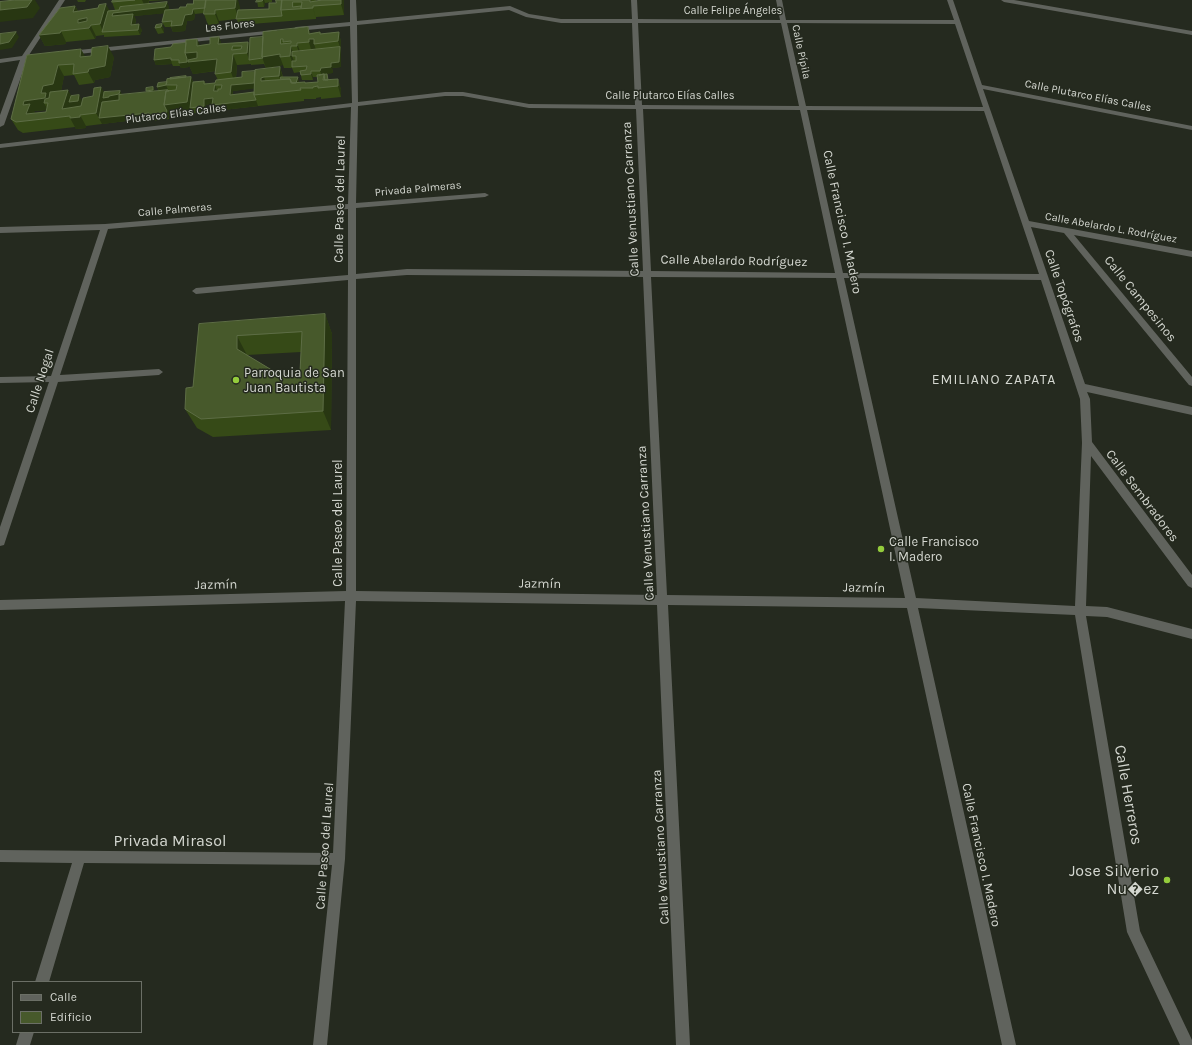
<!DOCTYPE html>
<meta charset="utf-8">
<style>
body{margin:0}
#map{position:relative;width:1192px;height:1045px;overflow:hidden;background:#252a1f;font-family:Karla,sans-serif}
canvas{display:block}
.legend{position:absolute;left:12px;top:981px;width:130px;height:52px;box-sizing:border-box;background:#252a1f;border:1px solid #6b6f66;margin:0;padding:5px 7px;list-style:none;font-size:12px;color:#d4d7d0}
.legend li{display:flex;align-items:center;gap:8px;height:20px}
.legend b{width:20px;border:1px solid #6b6f66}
</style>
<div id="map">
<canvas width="1192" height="1045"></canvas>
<ul class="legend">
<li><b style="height:5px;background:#60635d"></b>Calle</li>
<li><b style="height:11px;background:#47592b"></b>Edificio</li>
</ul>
</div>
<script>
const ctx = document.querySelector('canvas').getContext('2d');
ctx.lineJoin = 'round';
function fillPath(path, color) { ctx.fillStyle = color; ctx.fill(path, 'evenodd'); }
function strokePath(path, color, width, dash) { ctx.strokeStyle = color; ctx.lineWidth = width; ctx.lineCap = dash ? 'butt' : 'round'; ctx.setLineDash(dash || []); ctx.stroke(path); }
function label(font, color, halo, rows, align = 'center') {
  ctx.font = font + ' Karla,sans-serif'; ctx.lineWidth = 3; ctx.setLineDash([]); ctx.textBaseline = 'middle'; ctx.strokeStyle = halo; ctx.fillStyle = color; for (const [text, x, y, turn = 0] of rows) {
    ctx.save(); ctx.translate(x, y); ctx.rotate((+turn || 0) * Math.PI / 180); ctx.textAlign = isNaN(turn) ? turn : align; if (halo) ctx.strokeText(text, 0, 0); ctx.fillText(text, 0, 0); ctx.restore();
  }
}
const minor = new Path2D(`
 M59 0H65L29 55 40 54 43 56 40 58 27 60 4 125 0 127V115L20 60 0 63V59L22 56Z
 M350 0H356L357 21 510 6 529 14 561 19H632L631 0H637L638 19 780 20 776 0H782L786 20H954L947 0H953L982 85 1192 126V130L983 89 1029 221 1192 251V257L1074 235 1192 377V386L1189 385 1064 233 1031 227 1085 384 1192 407V415L1087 392 1090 399 1092 442 1192 575V588L1188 586 1091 456 1086 606 1107 607 1192 629V639L1107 617 1086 616 1140 931 1192 1040V1045H1180L1127 932 1075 615 918 608 1016 1045H1002L907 608 668 605 690 1045H676L657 605 356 601 345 859 327 1045H313L332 865 84 863 49 982H35L72 863 0 862V850L333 853 345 601 0 610V600L346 591 348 280 196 294 192 291 196 288 348 275V209L108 229 60 375 159 369 163 372 159 375 58 382 5 542 4 545 0 546V527L49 382 0 383V377L51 376 100 230 0 233V227L105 224 348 204 351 107 0 148V144L352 103 350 26 296 31 293 29 296 27 350 22ZM509 10 526 17 561 23H632L635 105 529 104 463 92H445L358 102 357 25ZM638 23H781L799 106 642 105ZM787 23 955 24 983 107 806 106ZM445 96H463L529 108 636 109 643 271 407 269 356 274V208L485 197 489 195 485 193 356 203 358 106ZM643 109 800 110 835 273 651 271ZM807 110 984 111 1039 274 843 273ZM407 275 643 277 657 595 356 591V279ZM651 277 836 278 905 598 667 595ZM844 278 1041 280 1080 399 1082 443 1075 606 916 598Z
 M1001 0H1014L1192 31V35L1004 2Z
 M276 30 279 32 278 33 69 55 66 53 69 51Z
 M20 1032H34L30 1045H16Z`);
const wall = new Path2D(`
 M77 0H86L85 2H78Z
 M113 0H166L149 1V4L169 7 168 10 179 9 240 7V10L269 9 276 3V0H316V1H311L344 0V15L316 17V19L238 25 237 19 219 21V24L208 25 204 14V13L195 14 194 20 187 21 185 31 173 32 171 27H165L162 22 164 13 134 16 136 20 135 25 142 30 140 35 104 37V35L96 36 95 39 66 42V44L45 46 39 35 75 6 78 11 115 10 112 2Z
 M257 0H272V2L265 3 264 7H258Z
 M162 24 164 30V33L158 34 155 28Z
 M308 27 310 33 320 32 321 34 339 32 341 43V67L332 68 333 73 322 74 328 80 338 79 341 90V97L321 99V97L316 98V99H304V101L214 111 212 104 206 105V112L169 116V119L151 121 150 118 86 126V128L76 129 75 127 23 133 18 130 11 119 27 55 114 57 110 77 95 80 94 83 79 85 74 75 64 76 61 91 82 101 81 106 93 96 104 92 122 95 159 91 157 87 167 82 186 77H191L193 82 204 81 206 84 215 83 218 80 215 74 216 71 193 74 189 65V67L181 68 180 66H173L172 64 156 65 154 60 200 45 210 44 219 37 221 44 248 42 250 47 263 37ZM251 64V65L264 64 266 68 283 65 284 68H292L294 73 300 72 302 80H313V77H317L318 82 305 83 299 82 283 77 280 67 242 77 236 78 237 65ZM254 88V92L233 95V91ZM46 110V112L35 113 34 111Z
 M325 314 332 334 331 430 213 437 197 428 185 409 193 387 199 324ZM301 352 300 372 280 375 247 355Z`);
const shadedWall = new Path2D(`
 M32 0H35L40 8 33 18 0 22V10Z
 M142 0H149L147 9 167 2 169 7 168 13 134 16 136 20 133 31 131 25 112 16 113 13 146 9Z
 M236 0H238L240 7 239 19 235 8Z
 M263 0H264L265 3 264 7Z
 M310 0H311L316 19 313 8 310 2Z
 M341 0H344V15L341 4Z
 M106 4 112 15 103 32 100 24Z
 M75 6 81 17 87 18 96 36 95 39 89 28 81 29 73 12Z
 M193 9 195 14 194 20 187 21 185 31 173 32 171 26Z
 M215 10 219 21V24L215 14Z
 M139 24 142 30 140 35 138 30Z
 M162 24 164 30V33L161 27Z
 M308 27 312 39H314V44L316 50 312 53 309 42Z
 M61 31 66 42V44L45 46 39 35Z
 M16 32 19 37 12 48 0 50V44Z
 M339 32 341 43V67L332 68 333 73 322 74V76L320 71 321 68 331 63 340 47 338 41Z
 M219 37 223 48 218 44Z
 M197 39 202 50 197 46Z
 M248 42 252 53 249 60 247 53Z
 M297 43 301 54 300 57 297 46Z
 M108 46 114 57 110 77 95 80 94 83 88 72 89 69Z
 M291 46 294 56H292L294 61V67L290 56Z
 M81 49 87 60 80 57Z
 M197 52 217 59 221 70 193 74 189 65V67L181 68 179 63 185 53Z
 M233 54 237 65 235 84 231 72Z
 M280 54V57L283 65 266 68 262 57Z
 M171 58V60L172 64 156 65 154 60Z
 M58 65 64 76 60 96 48 103H44L48 110 34 111 37 115 26 114 23 105 24 101 41 93 43 86Z
 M280 67 283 79H290L298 77 299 82 283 85 279 76Z
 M311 71 313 77V80L311 74Z
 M186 76 188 82V88L180 90 177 85H166L171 97 170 104 187 102 191 77 195 88 193 108H190L192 114 169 116V119L166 113 167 111 164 105H167L169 91 160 92 157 87 186 83Z
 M264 77 267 88 261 81V78Z
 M338 79 341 90V97L338 86Z
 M257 82 259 88 233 91 232 100 230 95 231 85Z
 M215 85 217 91H214Z
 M101 87 107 97 109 96 120 91 123 96 149 113 148 115 150 118 102 124 96 113Z
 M153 87 156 93 149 97 146 91Z
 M68 90 74 101 79 95 82 101 81 106 62 109Z
 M213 98 216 103 206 105V112L204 106V99Z
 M256 100 258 106 214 111 212 105Z
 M80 115 86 126V128L76 129 70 118Z
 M325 314 332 334 331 430 323 411Z
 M237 336 247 355 237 349Z`);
const building = new Path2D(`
 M15 0H32L27 7 0 10V2Z
 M113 0H135L112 2Z
 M194 0H206L205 8 193 9 192 14 185 15 182 25 171 26 172 21 162 22 165 10 179 9 180 7H186L187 4H193Z
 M206 0H236L235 8 215 10V14H204Z
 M257 0H263L262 1 256 2Z
 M276 0H282L281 10 282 16 236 19 238 10 269 9V3H276Z
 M282 0H310V2L322 0H341V4L313 6V8L281 10ZM293 2H302L301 8V6L293 7Z
 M167 2 165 7 113 13 112 16 133 14 131 25 139 24 138 30 102 32 108 11 119 10 120 7Z
 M106 4 100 24 91 25 89 28 61 31 60 33 39 35 60 8 75 6 73 12 98 8 99 5ZM87 18V21L78 23V20Z
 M162 24 161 27 155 28 156 25Z
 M308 27 309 34 320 32V34L339 32 338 41 314 44V39H309V42L297 43V46H291L290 56 280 57V54L262 57 263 32ZM281 39H283V42L291 41V43L281 44Z
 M16 32 9 42 0 44V34Z
 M219 37 218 44 248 42 247 53 233 54 231 72 215 74 217 59 188 62V60L197 58V52L185 53 186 40 197 39V46L210 44V38ZM233 46H242L241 49 232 50Z
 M263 37 262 57 263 58 249 60 250 38Z
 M186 43 185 53 187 59V62L179 63V60H171V58L154 60 155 49 171 47 173 44Z
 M108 46 105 66 89 69 88 72 73 74 74 64 58 65 53 84 43 86 41 93H46L45 98 24 101 23 105 30 104 26 114 46 112 48 103H44L45 99 49 98 50 92 68 90 62 109 81 106 83 98 93 96 94 88 101 87 96 113 80 115V117L70 118V116L16 122 11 119 27 55 81 49 80 57 91 56 92 48Z
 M340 47 339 62 331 63V67L321 68 320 71H311V74L301 75 300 71 306 70 307 66 292 67V61H296V56H292V52Z
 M280 67 279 76 264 77 261 78V81L290 79 291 83 305 82V83L318 82 317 75 324 74 323 80 338 79V86L318 88V86L313 87V88H300L301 90 254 95 255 70Z
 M255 71 254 83 231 85 230 95 254 92V95L256 100 212 105 213 98 204 99V106L190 108 193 82 204 81V84L215 83 216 80 242 77V72ZM215 85H222L221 89H218V91H214Z
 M324 74 319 75 327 74 328 80H325Z
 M186 76V77L170 79V78Z
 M191 77 187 102 164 105 166 91 176 90 177 85H166L167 79Z
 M281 77H298L296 83H292L290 79H281Z
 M167 82 166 85 157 87 158 83Z
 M153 87V90L146 91V88Z
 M168 90 169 91H166L164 105 167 111 166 113 148 115 149 113 99 118 102 102 119 100V95Z
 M120 91 119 94 109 96V97L103 98 104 92Z
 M79 95 78 101 69 102 71 96Z
 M325 314 323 411 201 419 185 409 186 388 193 387 199 324ZM302 332 300 372 280 375 237 349V336Z`);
const markers = [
 [236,380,4,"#94cc3c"],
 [881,549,4,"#94cc3c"],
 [1167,880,4,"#94cc3c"]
];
const farStreetnames = [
 ["Calle Felipe Ángeles",733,11],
 ["Las Flores",230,26,-6],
 ["Calle Pípila",801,52,78],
 ["Calle Plutarco Elías Calles",670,96],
 ["Calle Plutarco Elías Calles",1088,96,11],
 ["Plutarco Elías Calles",176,114,-7],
 ["Privada Palmeras",418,189,-5],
 ["Calle Palmeras",175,210,-5],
 ["Calle Abelardo L. Rodríguez",1111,228,10]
];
const streetNames = [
 ["Calle Paseo del Laurel",340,199,-89],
 ["Calle Venustiano Carranza",631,199,-93],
 ["Calle Francisco I. Madero",842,222,78],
 ["Calle Abelardo Rodríguez",734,261,1],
 ["Calle Topógrafos",1064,296,71],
 ["Calle Campesinos",1140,299,51],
 ["Calle Nogal",40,381,-72],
 ["Calle Sembradores",1142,496,53],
 ["Calle Paseo del Laurel",338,523,-90],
 ["Calle Venustiano Carranza",646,523,-93],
 ["Jazmín",540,584,1],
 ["Jazmín",216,585,-1],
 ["Jazmín",864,588,1],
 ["Calle Paseo del Laurel",325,846,-86],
 ["Calle Venustiano Carranza",661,847,-93],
 ["Calle Francisco I. Madero",981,855,78]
];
const poiNames = [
 ["Parroquia de San",244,373],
 ["Juan Bautista",244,388],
 ["Calle Francisco",889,542],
 ["I. Madero",889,557]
];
const neighbourhoodNames = [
 ["EMILIANO ZAPATA",994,380]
];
const nearStreetnames = [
 ["Calle Herreros",1128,795,80],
 ["Privada Mirasol",170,841]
];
const nearPoinames = [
 ["Jose Silverio",1159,871],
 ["Nu�ez",1159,889]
];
fillPath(minor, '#60635d');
fillPath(wall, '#364a17');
fillPath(shadedWall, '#283712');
fillPath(building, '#47592b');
strokePath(building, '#5d6d45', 1);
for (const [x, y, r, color] of markers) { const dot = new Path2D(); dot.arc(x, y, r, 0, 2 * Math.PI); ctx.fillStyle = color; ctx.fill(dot); strokePath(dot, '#252a1f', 1.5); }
label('11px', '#d4d7d0', '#252a1f', farStreetnames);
label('13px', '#d4d7d0', '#252a1f', streetNames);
label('13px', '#d4d7d0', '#252a1f', poiNames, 'left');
ctx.letterSpacing = '1px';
label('14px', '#d4d7d0', '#252a1f', neighbourhoodNames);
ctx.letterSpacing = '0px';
label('16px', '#d4d7d0', '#252a1f', nearStreetnames);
label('16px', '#d4d7d0', '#252a1f', nearPoinames, 'right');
</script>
